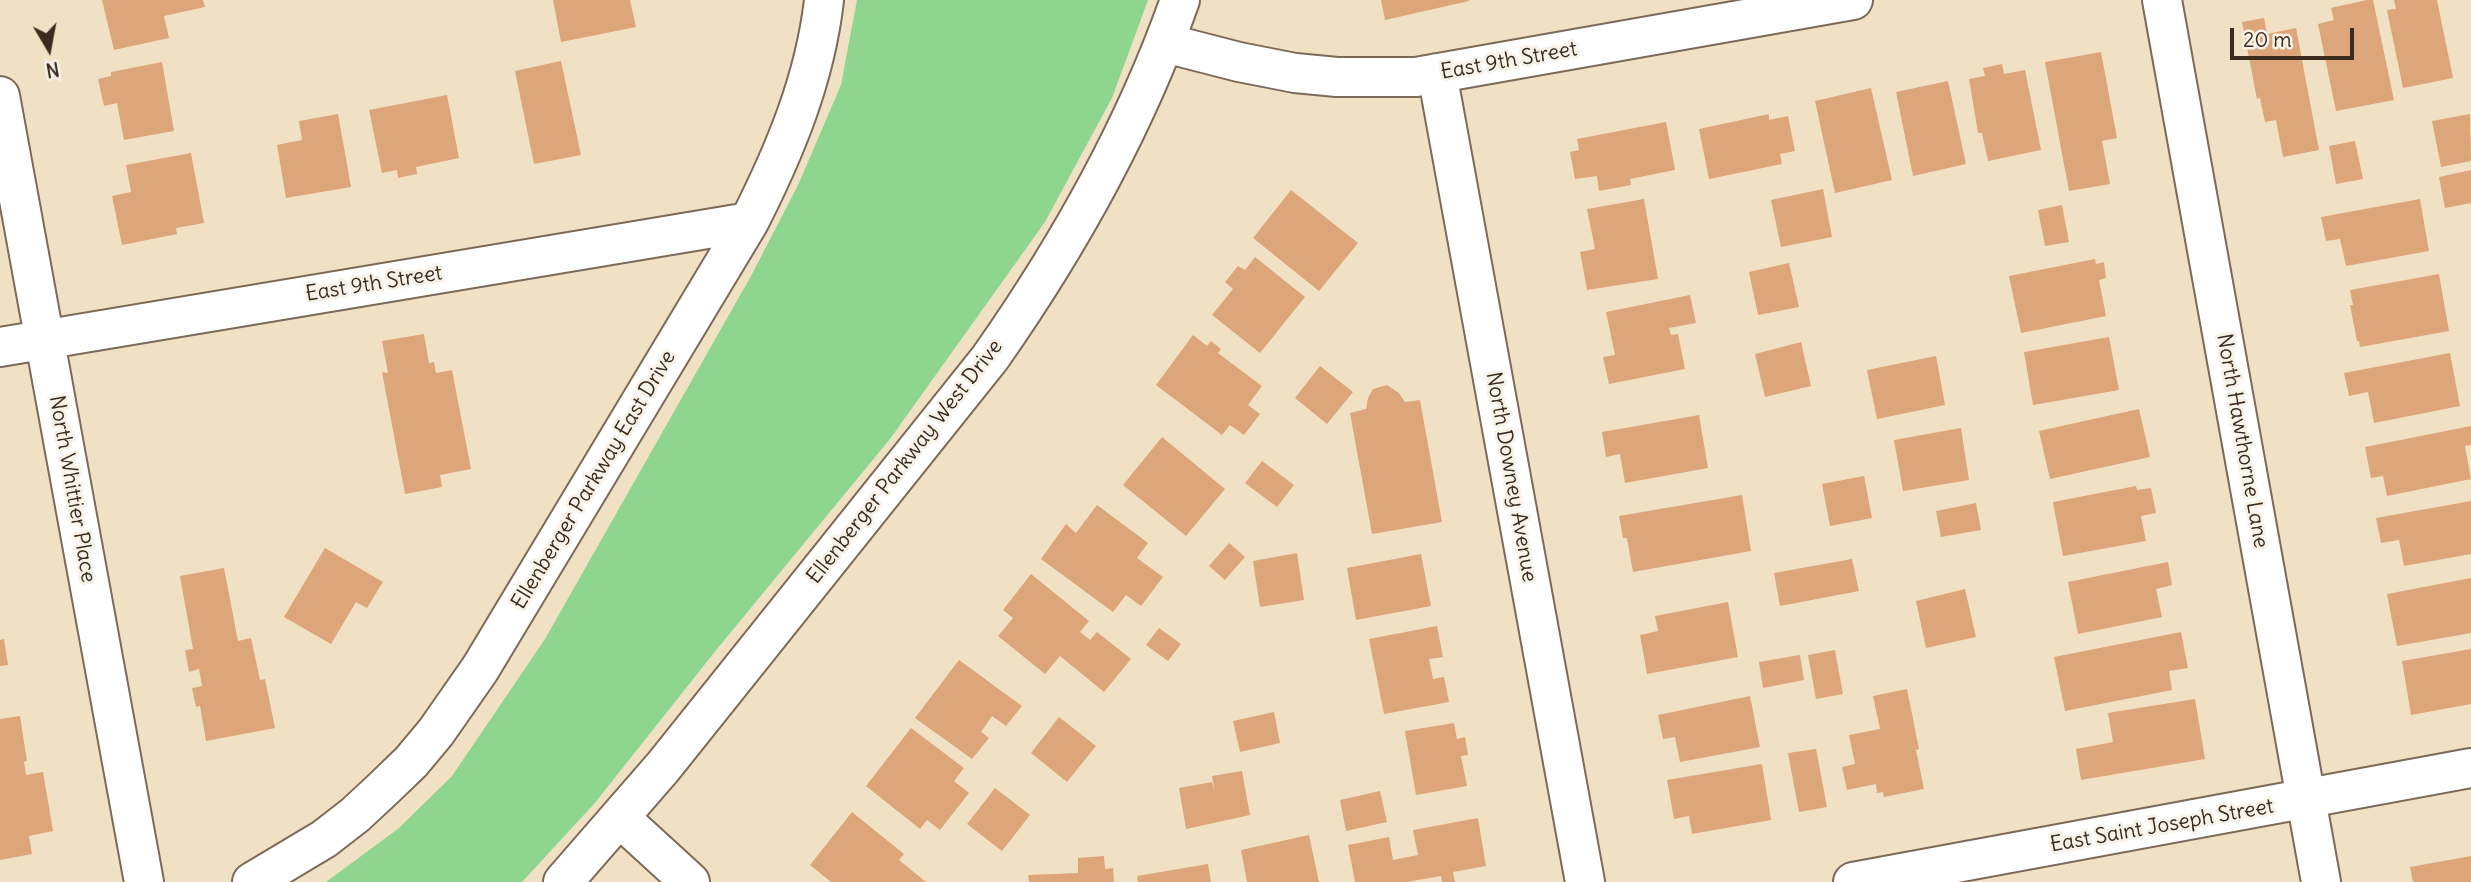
<!DOCTYPE html>
<style>
body{margin:0}
#map{position:relative;width:2471px;height:882px;overflow:hidden;background:#f1e1c4;font-family:Delius,sans-serif}
canvas{display:block}
.north{position:absolute;left:14px;top:14px;width:70px;height:70px;-webkit-text-stroke:5px #f7f3e8;paint-order:stroke;rotate:170deg;font-size:19px;font-weight:700;line-height:28px;text-align:center;color:#3b2a1e}
.north::after{content:'';display:block;margin:auto;width:24px;height:32px;background:#3b2a1e;clip-path:polygon(50% 0,100% 100%,50% 72%,0 100%)}
.scale{position:absolute;left:2230px;top:28px;width:124px;height:32px;box-sizing:border-box;border:4px solid #3b2a1e;border-top:0;padding-left:9px;font-size:21px;line-height:24px;white-space:nowrap;color:#3b2a1e;-webkit-text-stroke:5px #f7f3e8;paint-order:stroke}
</style>
<div id="map">
<canvas width="2471" height="882"></canvas>
<div class="north">N</div>
<div class="scale">20 m</div>
</div>
<script>
const ctx = document.querySelector('canvas').getContext('2d');
ctx.lineJoin = 'round';
function fillPath(path, color) { ctx.fillStyle = color; ctx.fill(path, 'evenodd'); }
function strokePath(path, color, width, dash) { ctx.strokeStyle = color; ctx.lineWidth = width; ctx.lineCap = dash ? 'butt' : 'round'; ctx.setLineDash(dash || []); ctx.stroke(path); }
function label(font, color, halo, rows, align = 'center') {
  ctx.font = font + ' Delius,sans-serif'; ctx.lineWidth = 6; ctx.setLineDash([]); ctx.textBaseline = 'middle'; ctx.strokeStyle = halo; ctx.fillStyle = color; for (const [text, x, y, turn = 0] of rows) {
    ctx.save(); ctx.translate(x, y); ctx.rotate((+turn || 0) * Math.PI / 180); ctx.textAlign = isNaN(turn) ? turn : align; if (halo) ctx.strokeText(text, 0, 0); ctx.fillText(text, 0, 0); ctx.restore();
  }
}
const green = new Path2D(`
 M857 0H1148L1112 98 1045 222 890 439 717 649 594 804 522 882H326L399 828 452 776 545 639 751 276 798 185 841 85Z`);
const building = new Path2D(`
 M102 0H203L205 7 164 16 169 38 114 50Z
 M553 0H630L636 27 561 42Z
 M1381 0H1469V1L1385 20Z
 M2367 0H2373L2394 100 2336 111 2318 24 2334 20 2331 8Z
 M2394 0H2437L2453 78 2403 88 2387 10 2396 9Z
 M2264 18 2267 34 2296 28 2319 150 2283 157 2276 120 2265 122 2260 98 2257 99 2242 22Z
 M2101 52 2117 138 2102 141 2110 184 2069 191 2045 62Z
 M561 61 581 155 534 164 515 71Z
 M162 62 174 131 124 140 117 103 104 106 98 79 111 76V72Z
 M2002 64 2004 74 2025 70 2041 150 1988 161 1982 133H1978L1969 79 1985 76 1983 68Z
 M1948 81 1966 164 1913 176 1896 92Z
 M1871 88 1892 180 1835 193 1815 101Z
 M447 95 459 158 416 167 417 174 398 178 397 170 382 173 369 110Z
 M338 114 351 187 286 198 277 145 302 140 299 121Z
 M1769 114V120L1788 116 1795 151 1780 154 1782 164 1709 179 1699 129Z
 M2470 114 2471 161 2441 167 2432 121Z
 M1666 122 1675 170 1630 179 1631 185 1599 191 1597 176 1575 179 1570 152 1579 150 1577 139Z
 M2355 141 2363 179 2336 184 2329 146Z
 M191 153 204 223 176 228 177 234 122 245 112 196 131 192 126 165Z
 M2471 170V203L2445 208 2439 177Z
 M1823 189 1832 237 1781 247 1771 200Z
 M1291 190 1358 243 1319 291 1253 238Z
 M1644 199 1658 279 1587 290 1580 252 1595 249 1587 209Z
 M2420 199 2429 251 2346 266 2340 239 2326 241 2321 217Z
 M2062 205 2069 242 2045 246 2038 210Z
 M1255 257 1305 297 1260 353 1212 315 1233 289 1225 282 1238 266 1245 270Z
 M2095 259 2096 264 2104 262 2106 278 2099 280 2106 316 2021 333 2009 276Z
 M1789 263 1799 307 1758 315 1749 272Z
 M2439 274 2449 331 2360 347 2359 341H2357L2350 305H2353L2350 290Z
 M1690 295 1696 323 1669 328 1671 335 1678 334 1685 369 1609 384 1603 357 1615 355 1606 312Z
 M424 334 429 363 434 362 436 373 452 370 471 469 440 475 442 487 405 494 382 372 388 373 382 341Z
 M1193 335 1207 346 1211 341 1221 349 1218 353 1262 386 1248 405 1260 414 1244 435 1230 425 1222 435 1156 385Z
 M2109 337 2119 390 2033 405 2024 352Z
 M1801 342 1811 386 1765 397 1755 354Z
 M2450 353 2460 406 2374 423 2368 392 2349 396 2344 373Z
 M1936 356 1945 405 1877 419 1867 370Z
 M1320 366 1353 392 1327 424 1295 398Z
 M1387 385 1399 393 1405 402 1420 400 1442 522 1372 534 1350 413 1366 409 1368 398 1373 389Z
 M2139 409 2150 457 2050 479 2039 431Z
 M1699 415 1708 468 1625 483 1620 454 1606 457 1602 432Z
 M2471 426V445L2465 446 2471 479 2387 496 2383 476 2371 478 2365 447Z
 M1961 428 1969 480 1903 491 1894 440Z
 M1162 437 1225 489 1186 536 1123 485Z
 M1262 461 1294 485 1277 507 1245 483Z
 M1864 476 1872 518 1830 526 1822 484Z
 M2136 486 2137 490 2151 488 2156 513 2141 516 2146 541 2063 556 2053 502Z
 M1742 495 1751 551 1633 572 1627 538H1623L1619 516Z
 M2471 501V554L2404 566 2399 540 2381 543 2376 518Z
 M1976 503 1981 530 1941 537 1936 511Z
 M1097 505 1148 543 1137 558 1163 577 1141 606 1126 595 1113 612 1041 559 1066 524 1076 533Z
 M1229 543 1245 557 1225 580 1209 566Z
 M325 548 383 582 367 608 356 602 331 644 284 617Z
 M1297 553 1304 600 1260 607 1253 561Z
 M1421 554 1431 606 1356 620 1347 568Z
 M1852 559 1859 591 1780 606 1774 573Z
 M2168 562 2172 585 2156 589 2162 617 2078 634 2068 582Z
 M224 568 238 641 251 638 260 680 265 679 275 728 206 741 200 706 196 707 192 688 202 686 199 669 189 672 185 650 193 649 180 576Z
 M1031 574 1089 621 1080 632 1090 640 1097 632 1131 659 1104 692 1060 656 1045 674 998 636 1013 618 1003 610Z
 M2471 578V633L2397 646 2387 594Z
 M1965 589 1976 637 1926 648 1916 601Z
 M1728 602 1738 657 1647 674 1640 635 1658 631 1655 616Z
 M1437 626 1443 657 1429 659 1433 679 1444 677 1449 702 1384 714 1369 639Z
 M1159 628 1181 644 1168 661 1146 645Z
 M2181 632 2188 668 2169 671 2172 690 2065 711 2054 657Z
 M4 639 8 665 0 666V640Z
 M2471 649V704L2411 715 2402 661Z
 M1835 650 1843 694 1816 699 1808 655Z
 M1800 655 1804 680 1763 688 1759 662Z
 M959 660 1022 706 1006 726 992 716 981 732 989 738 972 759 915 718Z
 M1907 689 1919 749 1916 750 1924 789 1884 797 1883 792 1877 793 1876 784 1847 790 1842 767 1855 764 1849 735 1880 729 1873 696Z
 M1750 696 1760 747 1680 762 1675 737 1663 739 1658 715Z
 M2195 699 2205 759 2081 780 2076 749 2113 742 2108 713Z
 M1274 712 1280 743 1240 752 1233 721Z
 M20 716 27 761 24 762 26 775 43 772 53 831 29 836 32 854 0 860V719Z
 M1059 717 1096 746 1067 782 1031 753Z
 M1454 723 1457 739 1465 737 1468 755 1461 756 1467 786 1416 795 1405 731Z
 M911 728 964 768 954 781 969 793 940 830 927 820 920 829 866 786Z
 M1816 749 1827 807 1799 812 1788 753Z
 M1762 764 1771 820 1692 834 1689 816 1674 819 1667 780Z
 M1242 771 1250 815 1186 829 1179 788 1212 782 1215 792 1212 776Z
 M995 788 1030 815 1002 851 967 824Z
 M1380 791 1387 822 1346 831 1340 800Z
 M852 812 904 854 899 860 926 882H831L810 865Z
 M1478 818 1486 866 1453 872 1455 882H1442L1441 876 1407 882H1355L1348 845 1389 837 1393 860 1418 855 1413 830Z
 M1309 835 1319 882H1247L1241 850Z
 M1104 856 1105 869 1113 868 1114 882H1029L1028 875 1078 873V858Z
 M2471 856V882H2413L2410 867Z
 M1208 864 1211 882H1138L1137 876Z`);
const street = new Path2D(`
 M2162 0 2321 882
 M1165 43 1239 62 1295 73 1337 77H1416L1853 0
 M1437 73 1585 882
 M0 96 144 882
 M0 347 749 222
 M620 818 690 882
 M252 882 324 839 355 815 384 788 411 762 436 732 480 669 749 222C785 151 815 79 824 0
 M563 882 663 767 990 358C1068 247 1135 128 1180 0
 M1853 882 2471 768`);
const streetNames = [
 ["East 9th Street",1509,61,-10],
 ["East 9th Street",374,284,-9],
 ["North Hawthorne Lane",2242,441,80],
 ["Ellenberger Parkway West Drive",905,462,-52],
 ["North Downey Avenue",1511,477,80],
 ["Ellenberger Parkway East Drive",594,480,-59],
 ["North Whittier Place",72,489,80],
 ["East Saint Joseph Street",2162,826,-10]
];
fillPath(green, '#8ed590');
fillPath(building, '#dda57a');
strokePath(street, '#7b6a58', 42);
strokePath(street, '#fff', 38);
label('21px', '#3b2a1e', '#f7f3e8', streetNames);
</script>
